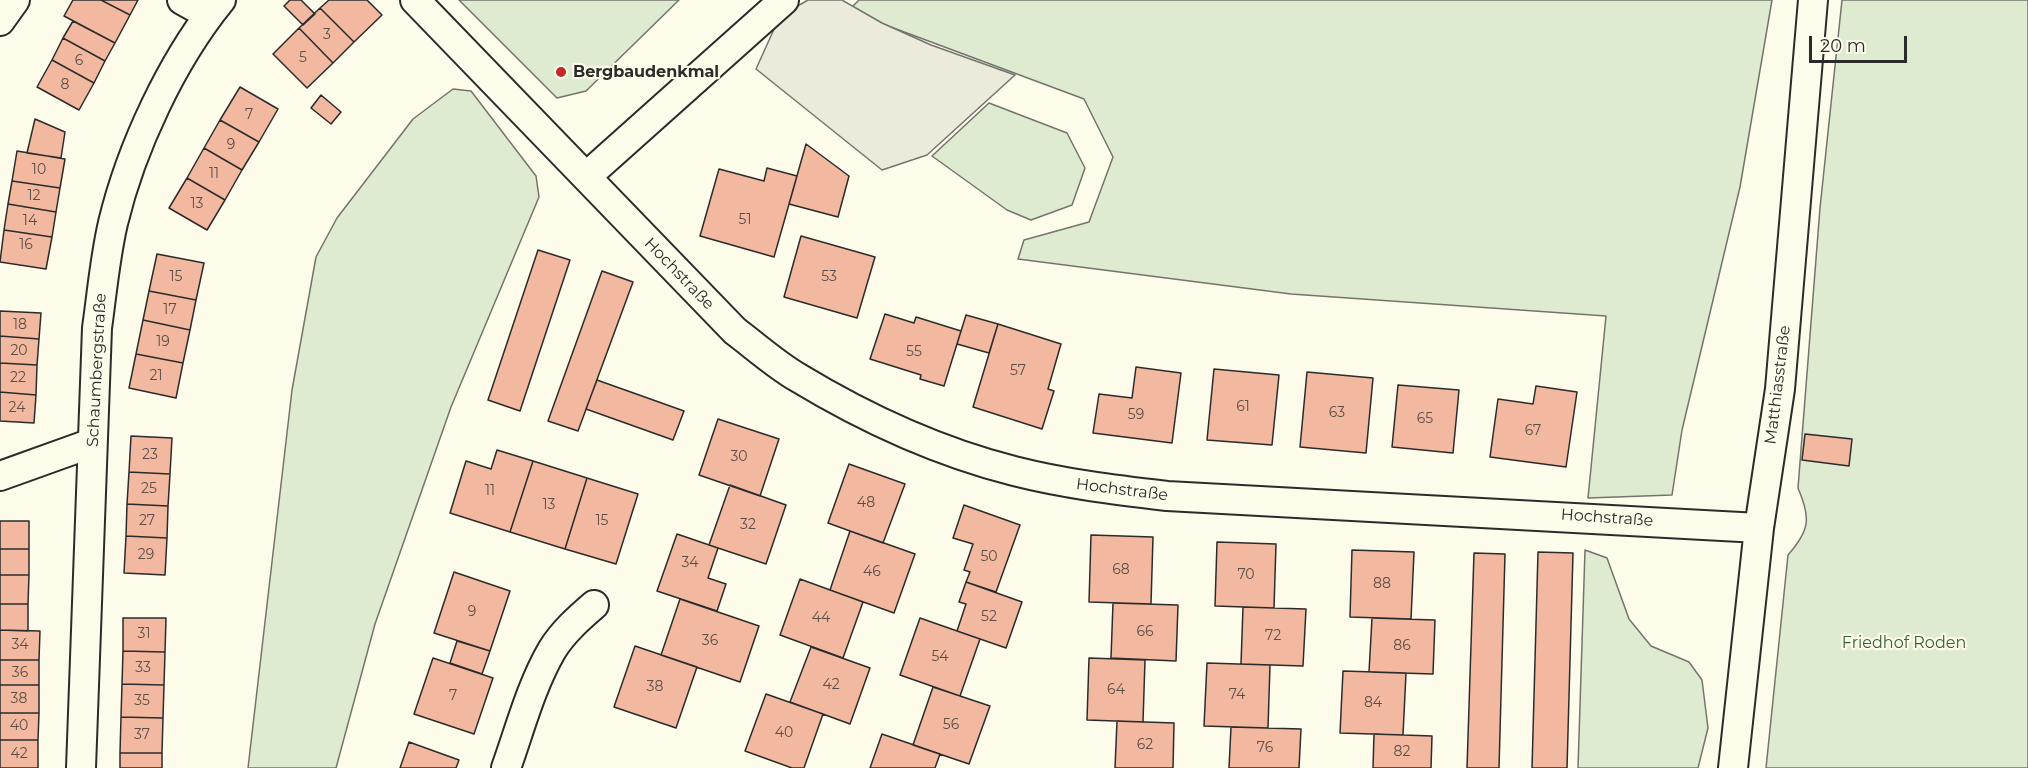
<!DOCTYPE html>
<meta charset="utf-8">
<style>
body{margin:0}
#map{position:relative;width:2028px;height:768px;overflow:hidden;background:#fdfbea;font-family:Montserrat,sans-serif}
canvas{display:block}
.scale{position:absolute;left:1809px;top:36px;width:98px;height:27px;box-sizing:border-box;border:3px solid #2b2b2b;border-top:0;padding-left:8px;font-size:18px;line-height:21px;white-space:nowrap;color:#2b2b2b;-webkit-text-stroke:4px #fdfbea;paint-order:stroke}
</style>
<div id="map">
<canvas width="2028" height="768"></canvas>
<div class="scale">20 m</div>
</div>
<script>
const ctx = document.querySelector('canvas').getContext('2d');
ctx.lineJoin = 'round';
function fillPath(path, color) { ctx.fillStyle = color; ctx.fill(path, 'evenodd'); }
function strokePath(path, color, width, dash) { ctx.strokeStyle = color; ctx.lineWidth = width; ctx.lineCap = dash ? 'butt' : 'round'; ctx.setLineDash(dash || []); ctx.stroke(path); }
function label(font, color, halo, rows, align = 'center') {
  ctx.font = font + ' Montserrat,sans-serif'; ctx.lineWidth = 4.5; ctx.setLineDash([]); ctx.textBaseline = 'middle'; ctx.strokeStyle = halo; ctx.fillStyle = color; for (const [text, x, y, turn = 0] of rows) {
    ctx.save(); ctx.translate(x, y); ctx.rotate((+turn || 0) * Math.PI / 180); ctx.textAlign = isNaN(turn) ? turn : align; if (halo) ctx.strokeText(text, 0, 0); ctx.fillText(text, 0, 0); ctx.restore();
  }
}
const green = new Path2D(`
 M459 0H679L586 91 557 98Z
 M859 0H1772L1740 187 1682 430 1672 495 1588 498 1606 316 1291 294 1018 259 1024 240 1089 222 1113 157 1084 99 848 11Z
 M1842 0H2028V768H1766L1788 555C1810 530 1811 518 1798 488L1820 208Z
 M453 89 471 91 536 176 539 197 451 407 375 624 336 768H248L292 390 316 257 337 218 413 119Z
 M989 103 1067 133 1085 168 1072 205 1031 220 1007 210 932 156Z
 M1585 550 1607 558 1629 619 1651 646 1689 662 1702 680 1708 728 1698 768H1578Z`);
const parking = new Path2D(`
 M808 0H842L882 23 931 45 1015 75 927 155 882 170 756 69 780 16Z`);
const building = new Path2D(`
 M73 0H101L130 15 115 43 64 16Z
 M101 0H138L130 15Z
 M290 0H301L315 14 303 25 284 6Z
 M329 0H367L382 15 354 42 320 8Z
 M320 8 354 42 333 63 299 28Z
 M73 21 115 43 105 61 63 38Z
 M299 28 333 63 307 88 273 54Z
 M63 38 105 61 94 83 52 60Z
 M52 60 94 83 79 110 37 87Z
 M240 87 278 109 259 142 220 120Z
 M321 95 341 112 331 124 311 108Z
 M35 119 65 132 61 158 27 153Z
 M220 120 259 142 242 170 204 148Z
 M806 144 849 176 838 217 789 204Z
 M204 148 242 170 225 200 187 178Z
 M17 151 65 159 60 188 12 181Z
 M767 168 797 176 774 257 700 236 719 169 764 181Z
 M187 178 225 200 207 230 169 208Z
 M12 181 60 188 56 212 8 204Z
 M8 204 56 212 52 237 4 230Z
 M4 230 52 237 46 269 0 262Z
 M801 236 875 257 857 318 784 297Z
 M538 250 570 260 520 411 488 400Z
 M157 254 204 263 196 300 149 291Z
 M602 271 633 282 578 431 548 421Z
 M149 291 196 300 190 330 143 320Z
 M0 311 41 313 39 339 0 336Z
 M885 314 914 323 916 317 961 331 944 386 920 379 921 375 870 359Z
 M966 315 998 324 989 353 957 344Z
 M143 320 190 330 183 363 136 354Z
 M998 324 1061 344 1048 389 1054 391 1042 429 973 407Z
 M0 336 39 339 37 365 0 363Z
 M136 354 183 363 176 398 129 388Z
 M0 363 37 365 36 395 0 392Z
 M1136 367 1181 373 1172 443 1093 433 1099 394 1132 398Z
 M1214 369 1279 375 1272 445 1207 440Z
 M1307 372 1373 378 1366 453 1300 447Z
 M597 380 684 411 673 440 586 409Z
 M1398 385 1459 390 1453 453 1392 447Z
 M1536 386 1577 392 1566 467 1490 457 1498 399 1533 404Z
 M0 392 36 395 34 423 0 421Z
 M718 419 779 439 760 496 699 475Z
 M1805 434 1852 439 1849 466 1802 460Z
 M131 436 172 438 170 474 129 472Z
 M497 450 533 461 510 532 450 513 466 461 491 469Z
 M533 461 587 478 565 549 510 532Z
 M849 464 905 484 883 543 828 523Z
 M129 472 170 474 168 506 127 504Z
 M587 478 638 494 616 564 565 549Z
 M730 485 786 505 766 564 709 545Z
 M127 504 168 506 167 538 126 536Z
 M964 505 1020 525 996 592 966 582 970 572 964 570 973 544 953 538Z
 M0 521H29V549H0Z
 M850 531 915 554 894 613 830 590Z
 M677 534 718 548 708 578 726 584 717 611 657 591Z
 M1091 535 1153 537 1151 604 1089 602Z
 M126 536 167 538 165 575 124 573Z
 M1217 542 1276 544 1274 608 1215 606Z
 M0 549H29V575H0Z
 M1352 550 1414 552 1411 619 1350 617Z
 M1538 552 1573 553 1567 768H1532Z
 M1474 553 1505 554 1499 768H1467Z
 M454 572 510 591 490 651 434 633Z
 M0 575H29L28 604H0Z
 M800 579 863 602 843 658 780 635Z
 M966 582 1022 602 1006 648 957 631 966 604 959 602Z
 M680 599 759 626 740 682 661 655Z
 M1113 603 1178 605 1176 661 1111 658Z
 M0 604H28V631L0 630Z
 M1243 607 1306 609 1303 666 1241 664Z
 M123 618H166L165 652 123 651Z
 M920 618 980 639 960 696 900 675Z
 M1372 618 1435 620 1433 674 1369 672Z
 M0 630 40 631 39 660H0Z
 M457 641 490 651 482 674 450 663Z
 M635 646 697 667 676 728 614 707Z
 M811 647 870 668 850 724 790 702Z
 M123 651 165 652 164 685 122 684Z
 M433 658 493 678 474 734 414 714Z
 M1089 658 1145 660 1143 722 1087 720Z
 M0 660H39V685H0Z
 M1207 663 1270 665 1268 728 1204 726Z
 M1343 671 1406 673 1403 735 1340 733Z
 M122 684 164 685 163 718 121 717Z
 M0 685H39V713H0Z
 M933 687 990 706 969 764 913 745Z
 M766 694 823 714 804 768H792L745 751Z
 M0 713H39L38 740H0Z
 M121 717 163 718 162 753H120Z
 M1117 721 1174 723 1173 768H1115Z
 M1231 727 1301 729 1299 768H1229Z
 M882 734 940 754 935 768H870Z
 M1374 734 1432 736 1431 768H1373Z
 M0 740H38V768H0Z
 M409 742 459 760 456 768H400Z
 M120 753H162V768H120Z`);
const minor = new Path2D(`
 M182 0 209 15
 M415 0 735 331C755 346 775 364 797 377 863 417 939 452 1014 471 1065 484 1116 490 1167 496L1759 528
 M0 21 15 0
 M587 176 784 0
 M0 476 92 443
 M81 768 97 328C102 293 105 257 113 223 131 148 172 60 221 0
 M506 768C520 729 531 686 552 650 563 632 579 618 594 605
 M1733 768 1759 528 1780 389 1813 0`);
const markers = [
 [561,72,6,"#c62828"]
];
const numberNames = [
 ["3",327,35],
 ["5",303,58],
 ["6",79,61],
 ["8",65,85],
 ["7",249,115],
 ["9",231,145],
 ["10",39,170],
 ["11",214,174],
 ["12",34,196],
 ["13",197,204],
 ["51",745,220],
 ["14",30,221],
 ["16",26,245],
 ["15",176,277],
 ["53",829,277],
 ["17",170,310],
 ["18",20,325],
 ["19",163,342],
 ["20",19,351],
 ["55",914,352],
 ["57",1018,371],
 ["21",156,376],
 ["22",18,378],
 ["61",1243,407],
 ["24",17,408],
 ["63",1337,413],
 ["59",1136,415],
 ["65",1425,419],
 ["67",1533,431],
 ["23",150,455],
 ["30",739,457],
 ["25",149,489],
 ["11",490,491],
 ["48",866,503],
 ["13",549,505],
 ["27",147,521],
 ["15",602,521],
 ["32",748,525],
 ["29",146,555],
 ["50",989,557],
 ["34",690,563],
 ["68",1121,570],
 ["46",872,572],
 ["70",1246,575],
 ["88",1382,584],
 ["9",472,612],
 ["52",989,617],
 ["44",821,618],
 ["66",1145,632],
 ["31",144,634],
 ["72",1273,636],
 ["36",710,641],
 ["34",20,645],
 ["86",1402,646],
 ["54",940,657],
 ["33",143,668],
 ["36",20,673],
 ["42",831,685],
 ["38",655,687],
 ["64",1116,690],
 ["74",1237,695],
 ["7",453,696],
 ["38",19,699],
 ["35",142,701],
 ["84",1373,703],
 ["56",951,725],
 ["40",19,726],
 ["40",784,733],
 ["37",142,735],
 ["62",1145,745],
 ["76",1265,748],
 ["82",1402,752],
 ["42",19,754]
];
const poiNames = [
 ["Bergbaudenkmal",573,72]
];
const streetNames = [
 ["Hochstraße",679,274,46],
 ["Schaumbergstraße",97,370,-87],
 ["Matthiasstraße",1778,385,-83],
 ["Hochstraße",1122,490,7],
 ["Hochstraße",1607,518,4]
];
const parkNames = [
 ["Friedhof Roden",1904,643]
];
fillPath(green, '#deebd1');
strokePath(green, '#74746e', 1.5);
fillPath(parking, '#eceadb');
strokePath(parking, '#74746e', 1.5);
fillPath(building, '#f2b8a0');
strokePath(building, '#2b2b2b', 1.5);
strokePath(minor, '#2b2b2b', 32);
strokePath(minor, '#fdfbea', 28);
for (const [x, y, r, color] of markers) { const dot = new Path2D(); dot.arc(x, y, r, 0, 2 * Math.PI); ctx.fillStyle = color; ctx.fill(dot); strokePath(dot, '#fdfbea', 2); }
label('14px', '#5d4e48', null, numberNames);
label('bold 16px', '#2b2b2b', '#fdfbea', poiNames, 'left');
label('16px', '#2b2b2b', '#fdfbea', streetNames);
label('16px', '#34623c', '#fdfbea', parkNames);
</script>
